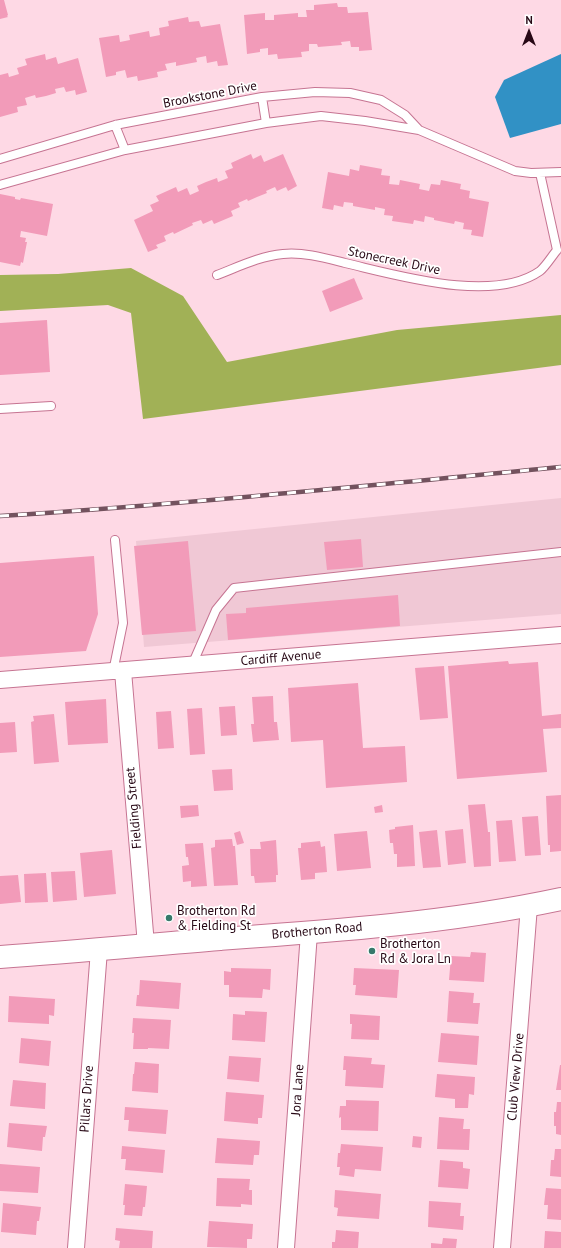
<!DOCTYPE html>
<style>
body{margin:0}
#map{position:relative;width:561px;height:1248px;overflow:hidden;background:#fed9e5;font-family:"PT Sans",sans-serif}
canvas{display:block}
.north{position:absolute;left:509px;top:12px;width:40px;height:40px;-webkit-text-stroke:3px #fff;paint-order:stroke;rotate:0deg;font-size:11px;font-weight:700;line-height:16px;text-align:center;color:#270815}
.north::after{content:'';display:block;margin:auto;width:14px;height:18px;background:#270815;clip-path:polygon(50% 0,100% 100%,50% 72%,0 100%)}
</style>
<div id="map">
<canvas width="561" height="1248"></canvas>
<div class="north">N</div>
</div>
<script>
const ctx = document.querySelector('canvas').getContext('2d');
ctx.lineJoin = 'round';
function fillPath(path, color) { ctx.fillStyle = color; ctx.fill(path, 'evenodd'); }
function strokePath(path, color, width, dash) { ctx.strokeStyle = color; ctx.lineWidth = width; ctx.lineCap = dash ? 'butt' : 'round'; ctx.setLineDash(dash || []); ctx.stroke(path); }
function label(font, color, halo, rows, align = 'center') {
  ctx.font = font + ' "PT Sans",sans-serif'; ctx.lineWidth = 3.5; ctx.setLineDash([]); ctx.textBaseline = 'middle'; ctx.strokeStyle = halo; ctx.fillStyle = color; for (const [text, x, y, turn = 0] of rows) {
    ctx.save(); ctx.translate(x, y); ctx.rotate((+turn || 0) * Math.PI / 180); ctx.textAlign = isNaN(turn) ? turn : align; if (halo) ctx.strokeText(text, 0, 0); ctx.fillText(text, 0, 0); ctx.restore();
  }
}
const built = new Path2D(`
 M561 498V614L144 647 136 541Z`);
const forest = new Path2D(`
 M131 268 183 296 227 362 397 330 561 315V365L143 419 131 313 108 305 0 311V275L58 274Z`);
const water = new Path2D(`
 M561 54V124L510 138 495 97 504 80Z`);
const building = new Path2D(`
 M0 0H4L8 15 7 16 8 17 0 19Z
 M337 3 338 7H347L348 13 368 12 372 50 359 51V47H351L350 41 341 42 342 45 318 47 317 44H309V51L301 52 302 57 278 59 277 54 268 55V48L260 49V52L247 54 244 15 265 13V20H274V15L298 13V17H307L306 10H314V5Z
 M188 17 189 22 199 21 201 27 220 24 228 65 218 66 217 61 207 63 206 56 196 58 197 62 176 66V62L165 64 167 70 157 72 158 77 138 81 137 76 127 78 125 70 116 72V75L106 77 99 38 119 35 120 42 130 40 129 35 149 31 150 37 160 35 159 28 169 26 168 21Z
 M45 54 46 60 56 57 58 64 78 58 87 92 76 95 75 90 66 92 64 87 55 89 56 93 46 96 36 98 35 95 25 98 27 105 17 107 18 112 0 117V75L8 73 9 77 19 74 17 68 27 65 25 59Z
 M251 154 253 159 261 155 264 162 283 154 297 186 288 191 286 187 277 191 275 187 266 191 267 193 257 197 248 201 247 199 238 203 240 207 231 211 233 216 214 224 212 220 203 224 201 220 192 223 193 225 174 234 173 232 164 236 166 241 156 245 158 248 148 252 134 220 153 211 150 205 159 201 156 196 176 187 178 192 187 188 190 195 199 191 197 186 206 182 217 178 218 182 228 178 225 171 233 168 231 163Z
 M360 165 382 169 381 175 390 176 389 184 399 185 400 180 420 184 419 189 429 191 431 184 440 185 441 180 461 184 460 189 470 191 469 198 489 202 483 237 471 235 472 230 463 229 464 223 455 221 454 224 434 220V218L425 216 424 222 414 220 413 224 392 221 393 216 384 215 385 209 375 207V210L353 206V203L344 202 343 207 334 205 333 210 322 208 328 172 349 176 350 169 359 171Z
 M0 194 15 197V199L20 200 21 198 53 204 47 236 21 231 20 237 26 238 25 242H27L23 263 21 262 20 266 0 262Z
 M354 278 363 299 330 312 322 291Z
 M47 320 50 372 0 375V323Z
 M361 539 363 567 327 570 324 542Z
 M188 541 196 631 142 635 134 546Z
 M94 556 98 614 86 651 0 657V563Z
 M398 595 400 626 228 640 226 614 246 613V608Z
 M508 661 509 664 538 662 542 716 561 714V728L543 729 547 772 457 779 448 666Z
 M444 666 448 718 420 720 415 668Z
 M358 683 363 748 405 746 407 782 326 788 323 740 291 742 288 688Z
 M273 696 274 722H277L279 740 253 742 251 724H254L252 697Z
 M106 699 108 743 68 745 65 702Z
 M235 706 237 735 221 736 219 707Z
 M202 708 205 754 190 755 187 709Z
 M171 711 174 748 158 749 156 712Z
 M54 714 59 762 34 764 31 722 34 721 33 716Z
 M15 722 17 752 0 753V723Z
 M232 769 233 790 214 791 212 770Z
 M561 795V851L550 852V845H548L546 796Z
 M485 804 488 832H490L491 866 474 867 468 805Z
 M198 805 199 816 181 818 180 806Z
 M382 805 383 812 375 813 374 807Z
 M538 816 541 855 525 856 522 817Z
 M512 820 516 861 499 862 496 821Z
 M413 825 415 866 397 867V854H394L393 843H390L389 830 395 829V827Z
 M463 829 466 863 448 865 445 831Z
 M437 830 441 867 423 868 419 832Z
 M240 831 244 843 237 845 234 833Z
 M367 831 371 868 337 871 334 834Z
 M232 839 233 846H235L238 885 214 886 211 848 215 847V840Z
 M276 840 278 875H276V882L255 883 254 876H251L250 849H261L260 842Z
 M320 841 321 847 325 846 327 872 315 873V879L301 880 298 848H301V843Z
 M203 843 207 886 191 887V881L183 882 182 866 189 865 188 857H186L185 844Z
 M112 850 116 894 84 897 80 853Z
 M75 871 77 900 53 902 51 872Z
 M46 873 48 902 25 903 24 874Z
 M18 875 21 902 0 904V876Z
 M471 952 486 953 484 982 449 980 451 956 470 957Z
 M231 968 271 969 270 990 263 989 262 998 229 997V985H224V971L231 972Z
 M354 968 399 970 397 998 355 995 356 985H353Z
 M140 980 181 983 179 1009 136 1006 137 995H139Z
 M449 991 474 993 473 1003H480L478 1024 447 1022Z
 M9 996 55 999 54 1016 49 1015V1024L8 1022Z
 M245 1011 267 1012 265 1042 232 1040 233 1014 245 1015Z
 M350 1014 380 1016 379 1040 351 1039 352 1024H350Z
 M133 1018 171 1020 169 1049 148 1048V1049H133L134 1033H132Z
 M441 1033 479 1036 477 1065 438 1062Z
 M21 1038 51 1041 49 1066 19 1063Z
 M229 1056 261 1058 259 1082 227 1079Z
 M344 1056 372 1058 371 1064 385 1065 383 1088 345 1086 346 1070H343Z
 M135 1062 159 1064 158 1093 132 1091 133 1074H134Z
 M560 1065H561V1090H556Z
 M437 1074 475 1077 474 1095 469 1094 468 1108H455V1099L435 1097Z
 M13 1080 46 1083 45 1109 10 1106Z
 M226 1092 264 1095 262 1118H258V1124L224 1121Z
 M346 1100 379 1101 378 1131 341 1130V1117L339 1118 340 1106H346Z
 M557 1102H561V1135L556 1134V1126H554V1112H556Z
 M125 1107 168 1110 166 1134 128 1131 129 1120H124Z
 M439 1117 464 1119 463 1129H470L469 1150 437 1149Z
 M9 1123 47 1126 45 1137H43L42 1151 7 1147Z
 M413 1136 422 1137 421 1148 412 1147Z
 M217 1138 260 1141 259 1155H254L253 1165 215 1163Z
 M341 1144 383 1147 381 1171 355 1169 354 1177 339 1175 340 1167H337L338 1153H340Z
 M122 1146 165 1150 163 1173 125 1170 126 1159H121Z
 M555 1149H561V1177L550 1176 551 1160H554Z
 M440 1160 463 1162V1168L470 1169 468 1189 438 1187Z
 M0 1164 40 1167 38 1193 0 1191Z
 M217 1178 250 1179 249 1190H252V1205L241 1204V1207L216 1206Z
 M125 1184 147 1186 145 1207H143L142 1216 124 1215 125 1205H123Z
 M546 1188 561 1189V1220L547 1219 548 1205H544Z
 M335 1190 381 1194 379 1219 337 1216 338 1208 334 1207Z
 M429 1201 461 1203 460 1216H464L463 1230 428 1227Z
 M3 1203 41 1207 39 1221H37L36 1235 1 1232Z
 M209 1221 253 1224 252 1239H247V1248L207 1247Z
 M116 1228 153 1231 152 1248H119L120 1241 115 1240Z
 M336 1230 359 1232 358 1248H332V1242H335Z
 M545 1231 561 1232V1248H544Z
 M443 1238 457 1239 456 1248H431V1243L442 1244Z`);
const lane = new Path2D(`
 M262 97 266 123
 M115 125 125 150
 M0 159 115 125 262 97 315 92 350 93 381 100 405 115 419 130
 M540 173 557 250
 M0 185 125 150 266 123 321 116 365 121 419 130 515 171 531 173 561 172
 M217 275C238 267 260 256 283 254 304 252 325 258 345 263 397 275 493 304 540 271 546 266 552 256 557 250
 M0 409 51 406
 M192 665 216 610 234 588 561 552
 M113 672 123 623 115 540`);
const street = new Path2D(`
 M123 671 146 945
 M0 680 561 635
 M76 1248 99 950
 M286 1248 309 933
 M502 1248 529 906`);
const secondary = new Path2D(`
 M0 957C73 952 146 945 220 939 334 931 449 923 561 899`);
const rail = new Path2D(`
 M0 516C187 504 374 485 561 467`);
const markers = [
 [169,918,4,"#37796b"],
 [372,951,4,"#37796b"]
];
const streetNames = [
 ["Brookstone Drive",210,95,-11],
 ["Stonecreek Drive",394,261,12],
 ["Cardiff Avenue",281,658,-5],
 ["Fielding Street",134,808,-95],
 ["Brotherton Road",317,931,-5],
 ["Club View Drive",516,1077,-85],
 ["Jora Lane",298,1090,-86],
 ["Pillars Drive",87,1099,-86]
];
const poiNames = [
 ["Brotherton Rd",177,911],
 ["& Fielding St",177,926],
 ["Brotherton",380,944],
 ["Rd & Jora Ln",380,959]
];
fillPath(built, '#f0c8d5');
fillPath(forest, '#a1b156');
fillPath(water, '#3191c5');
fillPath(building, '#f29bb9');
strokePath(lane, '#c67492', 10);
strokePath(street, '#c67492', 18);
strokePath(secondary, '#c67492', 24);
strokePath(lane, '#fff', 8);
strokePath(street, '#fff', 16);
strokePath(secondary, '#fff', 22);
strokePath(rail, '#73525e', 4.5);
strokePath(rail, '#fff', 3, [9]);
for (const [x, y, r, color] of markers) { const dot = new Path2D(); dot.arc(x, y, r, 0, 2 * Math.PI); ctx.fillStyle = color; ctx.fill(dot); strokePath(dot, '#fff', 1.5); }
label('13px', '#270815', '#fff', streetNames);
label('13px', '#270815', '#fff', poiNames, 'left');
</script>
